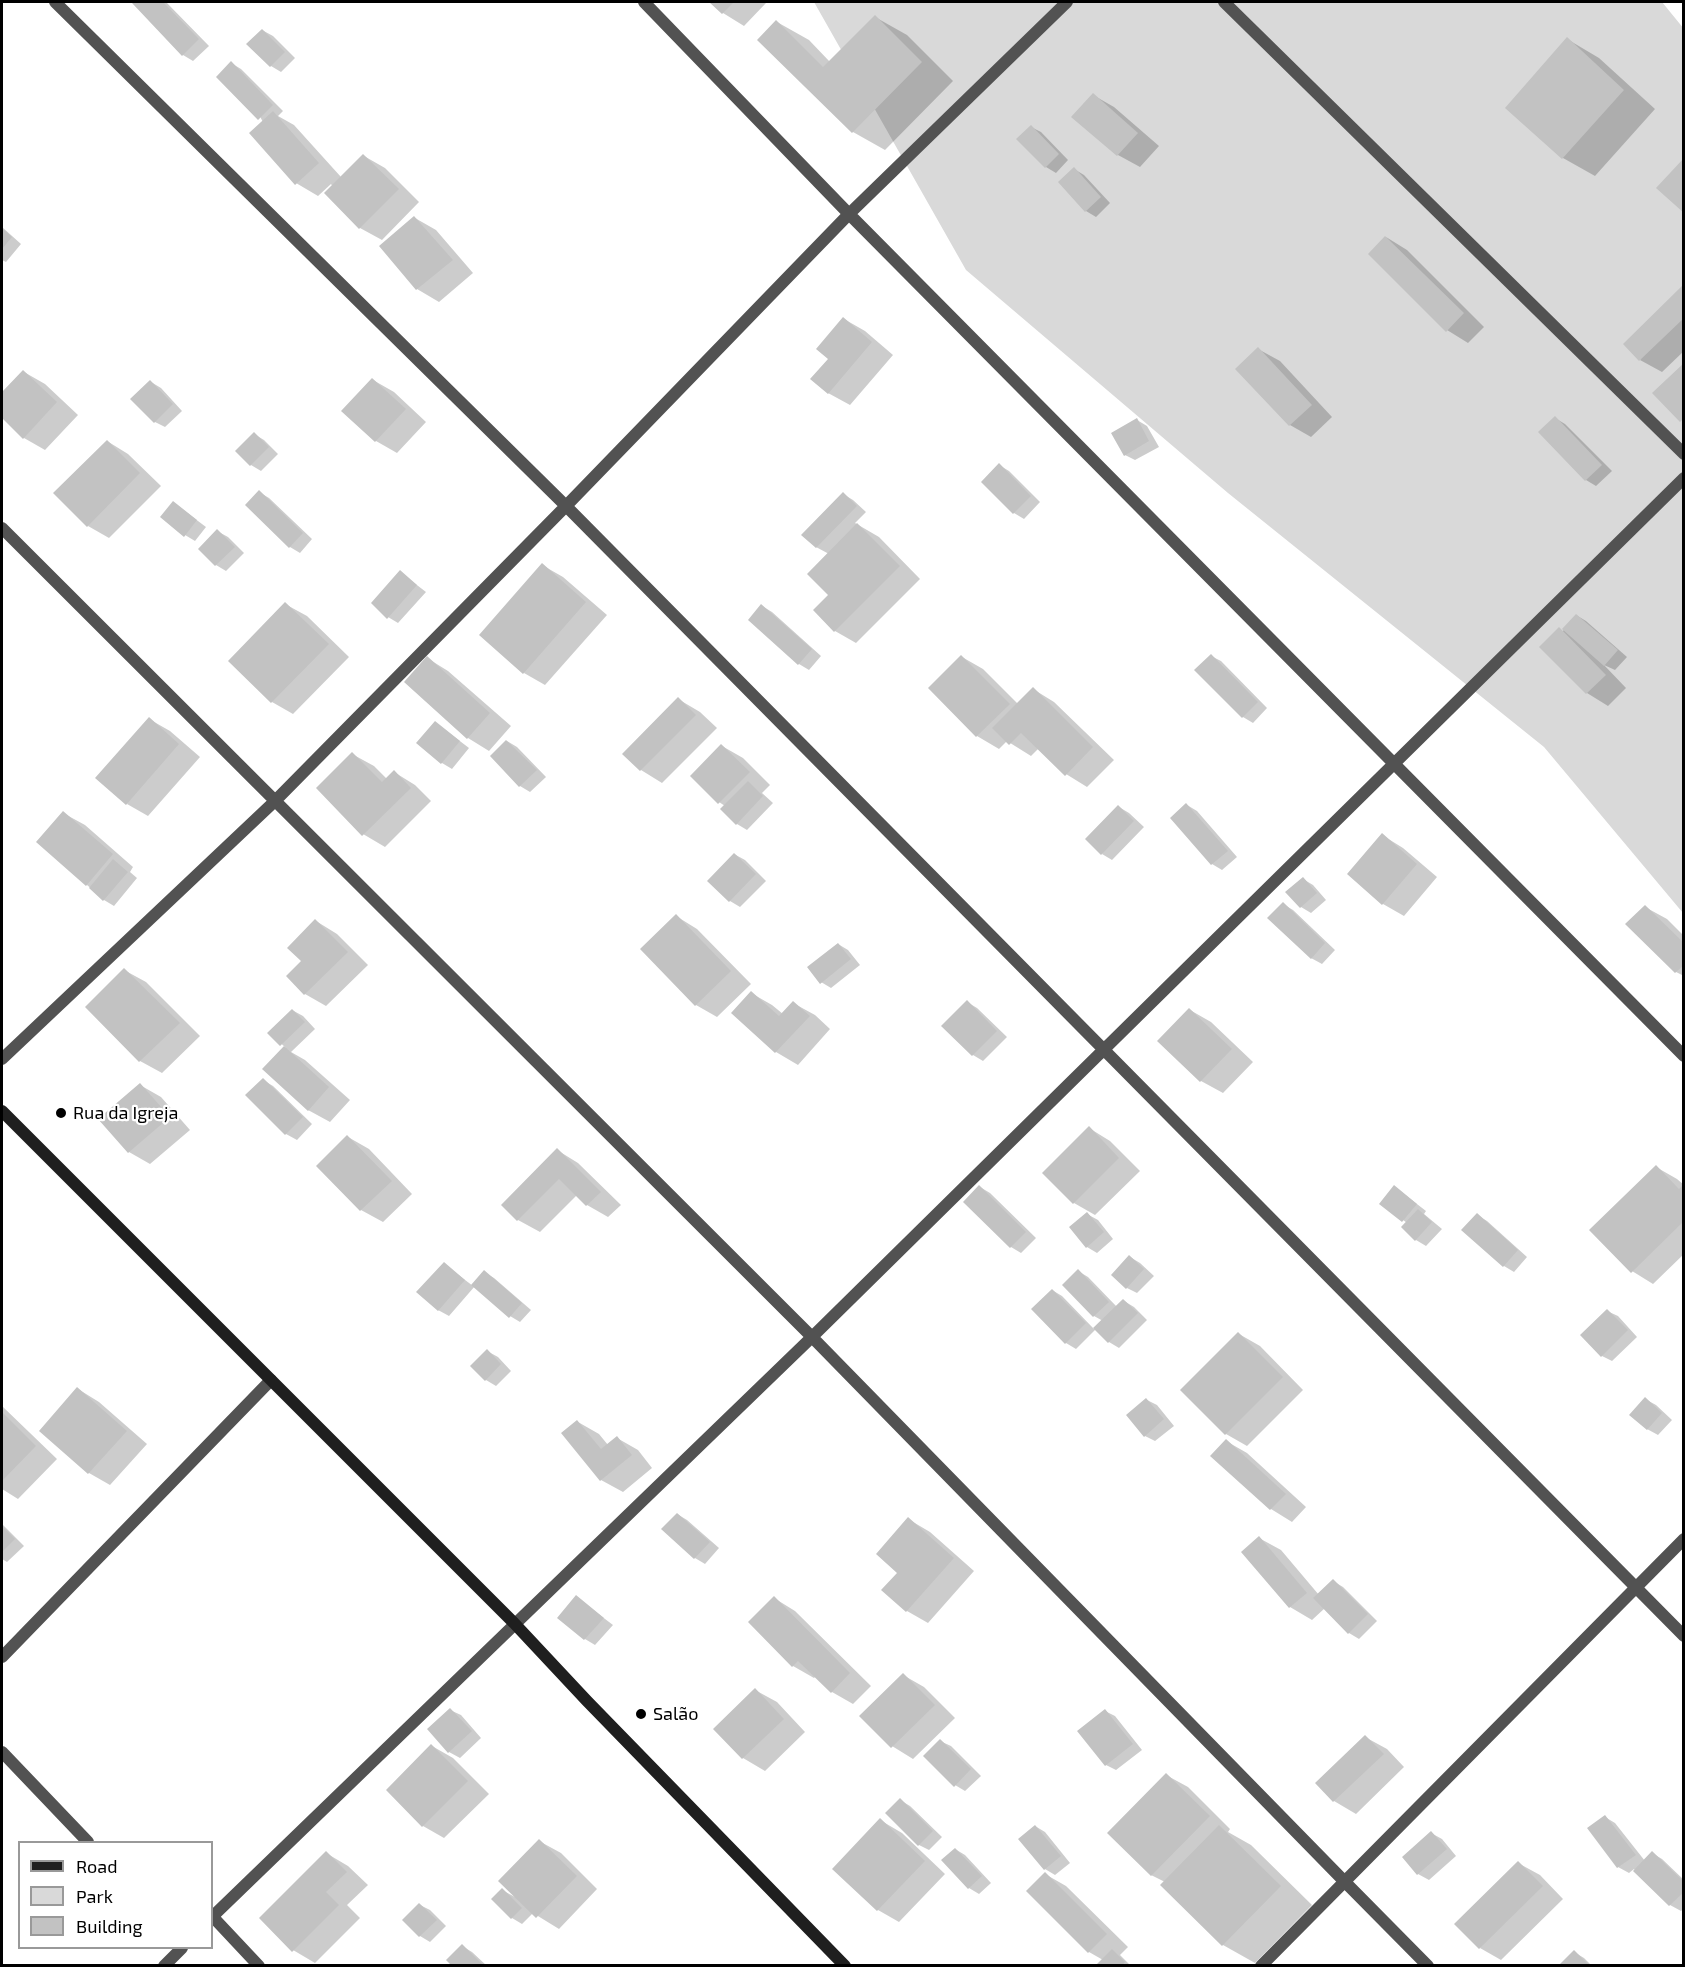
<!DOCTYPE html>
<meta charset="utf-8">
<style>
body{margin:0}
#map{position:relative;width:1685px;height:1967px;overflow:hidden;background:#fff;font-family:"Exo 2",sans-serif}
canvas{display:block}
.frame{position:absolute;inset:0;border:3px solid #000;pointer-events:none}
.legend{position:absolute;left:18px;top:1841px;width:195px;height:108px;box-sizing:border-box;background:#fff;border:2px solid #999;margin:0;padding:8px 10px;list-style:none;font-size:18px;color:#000}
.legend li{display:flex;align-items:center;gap:12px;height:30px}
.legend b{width:30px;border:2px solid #999}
</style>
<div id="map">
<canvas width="1685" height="1967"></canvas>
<div class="frame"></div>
<ul class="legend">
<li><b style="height:8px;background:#1f1f1f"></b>Road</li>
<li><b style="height:16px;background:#d9d9d9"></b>Park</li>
<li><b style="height:16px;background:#c2c2c2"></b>Building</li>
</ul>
</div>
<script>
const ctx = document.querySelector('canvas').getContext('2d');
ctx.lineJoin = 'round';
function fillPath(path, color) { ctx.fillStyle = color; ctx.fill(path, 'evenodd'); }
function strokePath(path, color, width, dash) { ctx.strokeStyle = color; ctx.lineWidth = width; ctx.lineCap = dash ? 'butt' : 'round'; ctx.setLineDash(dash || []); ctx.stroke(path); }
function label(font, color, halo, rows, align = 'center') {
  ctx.font = font + ' "Exo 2",sans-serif'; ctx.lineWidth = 4.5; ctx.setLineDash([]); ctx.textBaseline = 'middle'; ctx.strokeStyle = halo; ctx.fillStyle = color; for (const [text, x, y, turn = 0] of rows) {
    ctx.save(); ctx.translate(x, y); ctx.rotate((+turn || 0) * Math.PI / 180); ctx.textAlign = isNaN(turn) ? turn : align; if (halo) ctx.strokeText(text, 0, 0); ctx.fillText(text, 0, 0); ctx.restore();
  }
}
const green = new Path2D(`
 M814 2H1662L1684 29 1683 913 1544 747 1228 493 966 270Z`);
const shadow = new Path2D(`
 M135 2H166L209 46 193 61 183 55 134 3Z
 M711 2H764L766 3 744 26 723 13Z
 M875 17 907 35 953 81 885 150 853 132 760 39 777 22 809 40 830 62Z
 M262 30 273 36 295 58 281 72 271 66Z
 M1567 39 1599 58 1655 109 1595 176 1563 158Z
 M231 63 241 69 283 111 278 116 294 125 341 177 364 156 385 168 419 202 382 240 360 228 331 184 318 196 296 183Z
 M1093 95 1114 107 1159 146 1140 167 1118 155 1073 116Z
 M1031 127 1041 132 1068 160 1056 173 1046 167Z
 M1074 169 1084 175 1110 203 1096 217 1086 211Z
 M415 218 436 230 473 273 439 302 417 289 381 247Z
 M2 227 21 244 6 262 2 260Z
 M1386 237 1407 250 1484 327 1468 343 1447 330Z
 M1684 286V351L1662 372 1640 360Z
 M844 319 865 331 893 355 850 405 828 393Z
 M1258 349 1280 361 1332 417 1311 437 1290 425Z
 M24 372 45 384 78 415 45 450 24 438 2 416V394Z
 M373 380 394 392 426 422 397 453 376 441Z
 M151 382 161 388 182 411 165 427 155 422Z
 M1555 418 1565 424 1612 471 1596 486 1586 480Z
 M1137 420 1147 426 1159 447 1135 460 1125 455Z
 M254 434 264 440 278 454 261 471 251 465Z
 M107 441 128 454 161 486 109 538 88 526Z
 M999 465 1009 471 1040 502 1024 519 1014 513Z
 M259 492 269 498 312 539 300 553 290 547Z
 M843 494 853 500 866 512 855 523 879 537 920 579 856 643 835 631 830 595 829 554 816 547Z
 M174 503 206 527 195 541 185 535Z
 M217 531 228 537 244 553 226 571 216 565Z
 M542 565 563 577 607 615 545 685 524 673Z
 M400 572 426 592 398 623 388 617Z
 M285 604 307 616 349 657 293 714 272 702Z
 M762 606 772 612 821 656 809 670 799 664 750 619Z
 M1576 615 1586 621 1627 657 1615 670 1604 665 1626 688 1608 706 1587 693 1541 647 1563 631Z
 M1211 656 1221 661 1267 708 1253 723 1243 717Z
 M962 657 983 669 1018 704 1033 689 1054 702 1114 760 1087 787 1066 774 1039 748 1031 756 1007 741 999 749 977 736 930 688Z
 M427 658 448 671 511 726 489 751 468 738 406 682Z
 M678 699 700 712 717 728 662 783 641 770 624 754Z
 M149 719 170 731 200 757 148 816 127 804Z
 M435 722 469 748 452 769 442 763Z
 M507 741 517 747 546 777 530 792 520 786Z
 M722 746 743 758 770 785 762 793 773 803 747 830 737 824 725 806 719 802Z
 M352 754 374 766 387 779 394 772 415 785 431 801 385 847 363 834Z
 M1187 805 1197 811 1237 857 1222 870 1212 864Z
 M1119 807 1129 813 1144 827 1112 860 1102 854Z
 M63 813 85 825 133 867 130 872 137 878 114 906 104 900 87 885Z
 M1382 835 1403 848 1437 877 1404 916 1383 904Z
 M734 854 745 860 766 881 740 907 730 901Z
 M1303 879 1313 885 1326 900 1311 913 1301 907 1288 892Z
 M1283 904 1293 910 1335 950 1322 964 1311 958Z
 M1645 907 1667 919 1684 936V976L1676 972 1628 924Z
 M676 916 697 929 751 984 717 1017 696 1005Z
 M316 921 337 934 368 965 326 1006 305 994 303 961Z
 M838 944 848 950 860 965 831 988 821 982Z
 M124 970 146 982 200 1036 162 1073 140 1061 87 1007Z
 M751 993 772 1005 783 1014 793 1003 815 1015 830 1029 798 1065 776 1052 733 1013Z
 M967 1002 977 1008 1007 1037 983 1061 973 1055Z
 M292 1010 303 1016 315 1029 291 1052 305 1060 350 1100 330 1122 308 1110 285 1047 269 1033Z
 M1190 1010 1211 1022 1253 1062 1223 1093 1201 1081 1160 1041Z
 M263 1080 273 1086 312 1124 297 1140 286 1134 247 1095Z
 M140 1085 161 1097 190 1130 150 1164 129 1152Z
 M1089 1128 1110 1141 1140 1171 1095 1215 1074 1203Z
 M348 1137 369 1149 412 1194 383 1222 361 1210 318 1166Z
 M557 1150 578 1163 621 1205 608 1217 587 1205 577 1195 540 1232 518 1220 503 1205Z
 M1656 1167 1677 1179 1684 1185V1254L1653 1284 1632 1271Z
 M980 1187 990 1193 1036 1238 1021 1253 1011 1247Z
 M1395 1187 1426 1211 1424 1214 1442 1229 1426 1246 1416 1240 1407 1223 1381 1203Z
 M1087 1214 1098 1220 1113 1239 1097 1253 1087 1247Z
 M1477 1215 1487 1221 1527 1257 1514 1272 1504 1266Z
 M1130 1257 1140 1263 1154 1276 1137 1293 1127 1288Z
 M444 1264 473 1286 484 1272 494 1278 531 1310 520 1322 510 1316 475 1286 449 1316 438 1310Z
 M1078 1271 1088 1277 1117 1307 1124 1301 1134 1307 1147 1320 1119 1348 1109 1342 1096 1329 1076 1349 1066 1343 1052 1290 1062 1296 1094 1329 1103 1321 1094 1316Z
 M1607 1311 1618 1316 1637 1337 1612 1361 1602 1356Z
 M1239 1334 1260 1346 1303 1390 1247 1446 1226 1434Z
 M487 1351 498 1357 511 1371 496 1386 486 1380Z
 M78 1389 99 1402 147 1444 110 1485 89 1473 41 1431Z
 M1645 1399 1656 1405 1672 1420 1658 1435 1647 1429Z
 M1147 1400 1157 1405 1174 1426 1155 1441 1145 1436Z
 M2 1406 57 1459 18 1499 2 1489Z
 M578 1422 599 1434 608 1445 617 1438 638 1450 652 1468 623 1492 601 1480Z
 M1226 1441 1247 1453 1306 1507 1292 1522 1271 1509Z
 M677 1514 687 1520 719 1548 705 1564 695 1558Z
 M908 1519 930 1532 974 1571 928 1623 907 1611 883 1590 899 1573Z
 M2 1524 24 1546 7 1562 2 1559Z
 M1259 1538 1281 1550 1319 1595 1333 1581 1343 1587 1377 1621 1359 1639 1349 1633 1325 1608 1312 1620 1290 1607 1243 1552Z
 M576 1597 613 1625 595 1645 585 1639 559 1617Z
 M774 1598 795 1611 871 1686 853 1704 832 1692 816 1676 814 1678 793 1666Z
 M903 1675 924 1687 955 1718 913 1759 892 1746Z
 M755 1690 777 1702 805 1732 765 1771 743 1758 715 1729Z
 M450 1710 461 1715 481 1738 460 1758 449 1752Z
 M1105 1711 1115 1716 1142 1750 1116 1770 1106 1765Z
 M1365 1737 1387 1749 1404 1767 1356 1814 1334 1801 1317 1783Z
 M940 1741 951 1746 981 1776 965 1791 955 1785Z
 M432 1746 453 1758 489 1794 444 1838 423 1826Z
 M1166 1775 1188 1787 1230 1829 1228 1832 1251 1845 1312 1905 1255 1963 1223 1945 1165 1882 1151 1875Z
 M900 1800 910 1806 942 1837 929 1850 919 1845Z
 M1605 1817 1615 1823 1645 1861 1652 1853 1662 1859 1684 1880V1908L1681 1911 1670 1905 1634 1869 1629 1873 1618 1867 1589 1828Z
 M880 1820 902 1833 945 1874 899 1922 878 1910Z
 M1035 1826 1045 1832 1070 1863 1055 1875 1045 1869 1020 1839Z
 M1431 1833 1442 1839 1456 1856 1429 1880 1418 1874 1404 1857Z
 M539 1841 561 1853 597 1889 559 1929 533 1913 522 1924 512 1918 502 1890 515 1897Z
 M955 1849 965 1855 991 1883 979 1894 969 1888Z
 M326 1853 348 1866 368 1885 347 1905 360 1918 315 1963 293 1950Z
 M1518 1863 1540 1875 1563 1899 1501 1960 1480 1948Z
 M1045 1874 1066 1886 1128 1947 1120 1955 1131 1966H1097L1103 1960 1089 1952 1028 1891Z
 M420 1905 430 1910 446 1926 430 1942 420 1936Z
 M462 1946 472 1952 487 1966H454Z
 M1574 1952 1584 1958 1592 1966H1560Z`);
const building = new Path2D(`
 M133 2H163L199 39 182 56 132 3Z
 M709 2H734L722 14Z
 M875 15 922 62 852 133 757 40 776 20 823 67Z
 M262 29 285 52 270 67 246 44Z
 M1567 37 1624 90 1562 159 1505 108Z
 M231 61 273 105 258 120 216 77Z
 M1093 93 1138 133 1117 156 1071 117Z
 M273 111 319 163 295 185 249 133Z
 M1031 125 1059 154 1045 168 1016 139Z
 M363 154 399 189 359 229 324 193Z
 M1684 158V213L1656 188Z
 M1074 167 1101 197 1085 212 1058 182Z
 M414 216 453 260 416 290 379 246Z
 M2 228 12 237 2 249Z
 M1385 236 1464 313 1446 332 1368 254Z
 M1684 284V318L1639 361 1623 344Z
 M843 317 872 342 828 394 810 379 828 359 816 349Z
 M1258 347 1312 405 1289 426 1235 369Z
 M1684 363V418L1680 422 1652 393Z
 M23 370 57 402 23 439 2 418V392Z
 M372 378 406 409 375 442 341 411Z
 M150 380 173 404 154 423 130 399Z
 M1555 416 1602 465 1585 481 1538 432Z
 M1137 418 1149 441 1124 456 1111 433Z
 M254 432 269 447 250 466 235 451Z
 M107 440 140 473 87 527 53 493Z
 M999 463 1031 496 1013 514 981 482Z
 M259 490 303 533 289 548 245 505Z
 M843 492 857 506 816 548 801 535Z
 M173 501 197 520 184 537 160 517Z
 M857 523 900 566 834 632 813 610 828 595 807 574Z
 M217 529 235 547 215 566 198 549Z
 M542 563 586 602 523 674 479 635Z
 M400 570 417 585 387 619 371 603Z
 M285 602 329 644 271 703 228 661Z
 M761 604 812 649 798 665 748 620Z
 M1576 614 1618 650 1604 666 1562 629Z
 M1559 627 1606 675 1586 694 1539 647Z
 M1211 654 1258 702 1242 718 1194 670Z
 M961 655 1010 704 976 737 928 688Z
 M427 656 490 713 467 739 404 682Z
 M1033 687 1093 747 1065 776 1021 733 1009 745 992 728Z
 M678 697 696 715 640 771 622 754Z
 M149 717 179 744 126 805 95 778Z
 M435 721 460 741 441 764 416 743Z
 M506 740 537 770 519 787 490 756Z
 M721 744 750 772 718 804 690 776Z
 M352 752 382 782 394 770 411 788 362 836 316 788Z
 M748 781 763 796 736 825 720 809Z
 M1186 803 1228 851 1211 865 1170 818Z
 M1118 805 1134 821 1101 855 1085 839Z
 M63 811 113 854 86 886 36 842Z
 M1382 833 1417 864 1382 905 1347 874Z
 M734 853 756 874 729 902 707 881Z
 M113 859 128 872 103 901 89 888Z
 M1303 877 1317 893 1300 908 1285 892Z
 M1283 902 1325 943 1311 959 1267 918Z
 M1645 905 1684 943V965L1675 973 1625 924Z
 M676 914 731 971 695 1006 640 949Z
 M315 919 348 952 304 995 286 976 301 961 287 948Z
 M838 943 851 959 820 984 807 967Z
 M124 968 180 1023 139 1062 85 1007Z
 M751 991 779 1016 793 1001 810 1016 775 1053 731 1013Z
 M967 1000 997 1031 972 1056 941 1026Z
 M1189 1008 1232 1049 1200 1082 1157 1041Z
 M292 1009 305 1022 280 1046 267 1033Z
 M284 1046 329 1087 308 1111 262 1069Z
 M263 1078 303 1117 285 1135 245 1095Z
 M140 1083 170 1117 128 1153 98 1119Z
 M1089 1126 1119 1158 1073 1204 1042 1173Z
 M347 1135 392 1181 360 1211 316 1166Z
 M557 1148 601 1192 586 1206 559 1179 517 1221 501 1205Z
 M1656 1165 1679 1189 1684 1184V1221L1631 1273 1589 1230Z
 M979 1185 1026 1232 1010 1248 963 1202Z
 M1394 1185 1417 1204 1402 1222 1379 1204Z
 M1418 1209 1432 1222 1415 1241 1401 1227Z
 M1087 1212 1104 1232 1086 1248 1069 1227Z
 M1477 1213 1518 1250 1503 1267 1461 1230Z
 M1129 1255 1144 1269 1126 1289 1111 1275Z
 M444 1262 465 1280 438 1311 416 1292Z
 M1078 1269 1109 1302 1093 1317 1062 1285Z
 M484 1270 522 1303 509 1318 471 1285Z
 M1052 1289 1086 1323 1065 1344 1031 1309Z
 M1123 1299 1138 1313 1108 1343 1093 1328Z
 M1607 1309 1628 1330 1601 1357 1580 1335Z
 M1238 1332 1283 1377 1225 1435 1180 1390Z
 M487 1349 501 1364 485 1381 470 1366Z
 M77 1387 127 1431 88 1474 39 1431Z
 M1645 1397 1662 1413 1647 1430 1629 1415Z
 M1146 1398 1164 1419 1144 1437 1126 1415Z
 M2 1412 36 1446 2 1481Z
 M577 1420 601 1449 617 1436 632 1455 600 1481 561 1433Z
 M1226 1439 1286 1494 1270 1510 1210 1456Z
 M677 1513 710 1542 694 1559 661 1529Z
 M908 1517 954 1558 906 1612 881 1590 897 1573 876 1554Z
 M2 1526 15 1539 2 1552Z
 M1259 1536 1307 1593 1289 1608 1241 1552Z
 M1333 1579 1368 1614 1348 1634 1313 1598Z
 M576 1595 604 1618 584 1640 557 1618Z
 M774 1596 850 1673 831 1693 798 1661 792 1667 748 1622Z
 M903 1673 935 1705 891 1748 859 1716Z
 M755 1688 784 1719 742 1759 713 1729Z
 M450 1708 472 1731 448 1753 427 1729Z
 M1105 1709 1133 1744 1105 1766 1077 1731Z
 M1365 1735 1384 1754 1333 1802 1315 1783Z
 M940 1739 971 1769 954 1787 923 1756Z
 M431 1744 468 1781 422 1827 386 1790Z
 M1166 1773 1210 1816 1151 1876 1107 1833Z
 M900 1798 933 1831 918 1846 885 1813Z
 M1605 1815 1636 1855 1617 1868 1587 1828Z
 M880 1818 925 1861 877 1911 832 1869Z
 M1035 1825 1061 1856 1044 1870 1018 1839Z
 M1219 1825 1281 1886 1222 1946 1160 1885Z
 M1431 1831 1447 1849 1417 1875 1402 1857Z
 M539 1839 577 1876 536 1918 498 1881Z
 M955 1848 982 1876 968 1889 941 1860Z
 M326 1851 347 1872 326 1892 339 1905 292 1952 259 1918Z
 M1652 1851 1684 1882V1892L1669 1906 1633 1871Z
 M1518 1861 1543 1886 1479 1949 1454 1924Z
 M1045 1872 1107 1934 1088 1953 1026 1891Z
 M502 1888 522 1908 511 1919 491 1899Z
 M419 1903 437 1920 419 1937 402 1920Z
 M462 1944 484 1966H452L446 1960Z
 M1112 1949 1125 1962 1122 1966H1095Z
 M1574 1950 1590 1966H1558Z`);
const street = new Path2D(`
 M55 2 566 506 1684 1636
 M644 2 849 214 1684 1056
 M1224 2 1684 454
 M2 528 812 1337 1345 1882 1428 1966
 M2 1059 275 801 566 506 849 214 1067 2
 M2 1657 271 1380
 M2 1752 88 1842
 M212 1916 259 1966
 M212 1917 812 1337 1684 478
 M164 1966 182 1948
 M1261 1966 1684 1539`);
const secondary = new Path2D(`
 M2 1111 514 1623 587 1701 845 1966`);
const markers = [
 [61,1113,6,"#000"],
 [641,1714,6,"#000"]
];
const poiNames = [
 ["Rua da Igreja",73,1113],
 ["Salão",653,1714]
];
fillPath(green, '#d9d9d9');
fillPath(shadow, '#0003');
fillPath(building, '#c2c2c2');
strokePath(street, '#525252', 12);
strokePath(secondary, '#1f1f1f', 12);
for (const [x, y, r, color] of markers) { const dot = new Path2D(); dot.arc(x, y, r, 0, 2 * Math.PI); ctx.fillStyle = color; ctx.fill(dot); strokePath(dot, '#fff', 2); }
label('18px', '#000', '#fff', poiNames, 'left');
</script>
